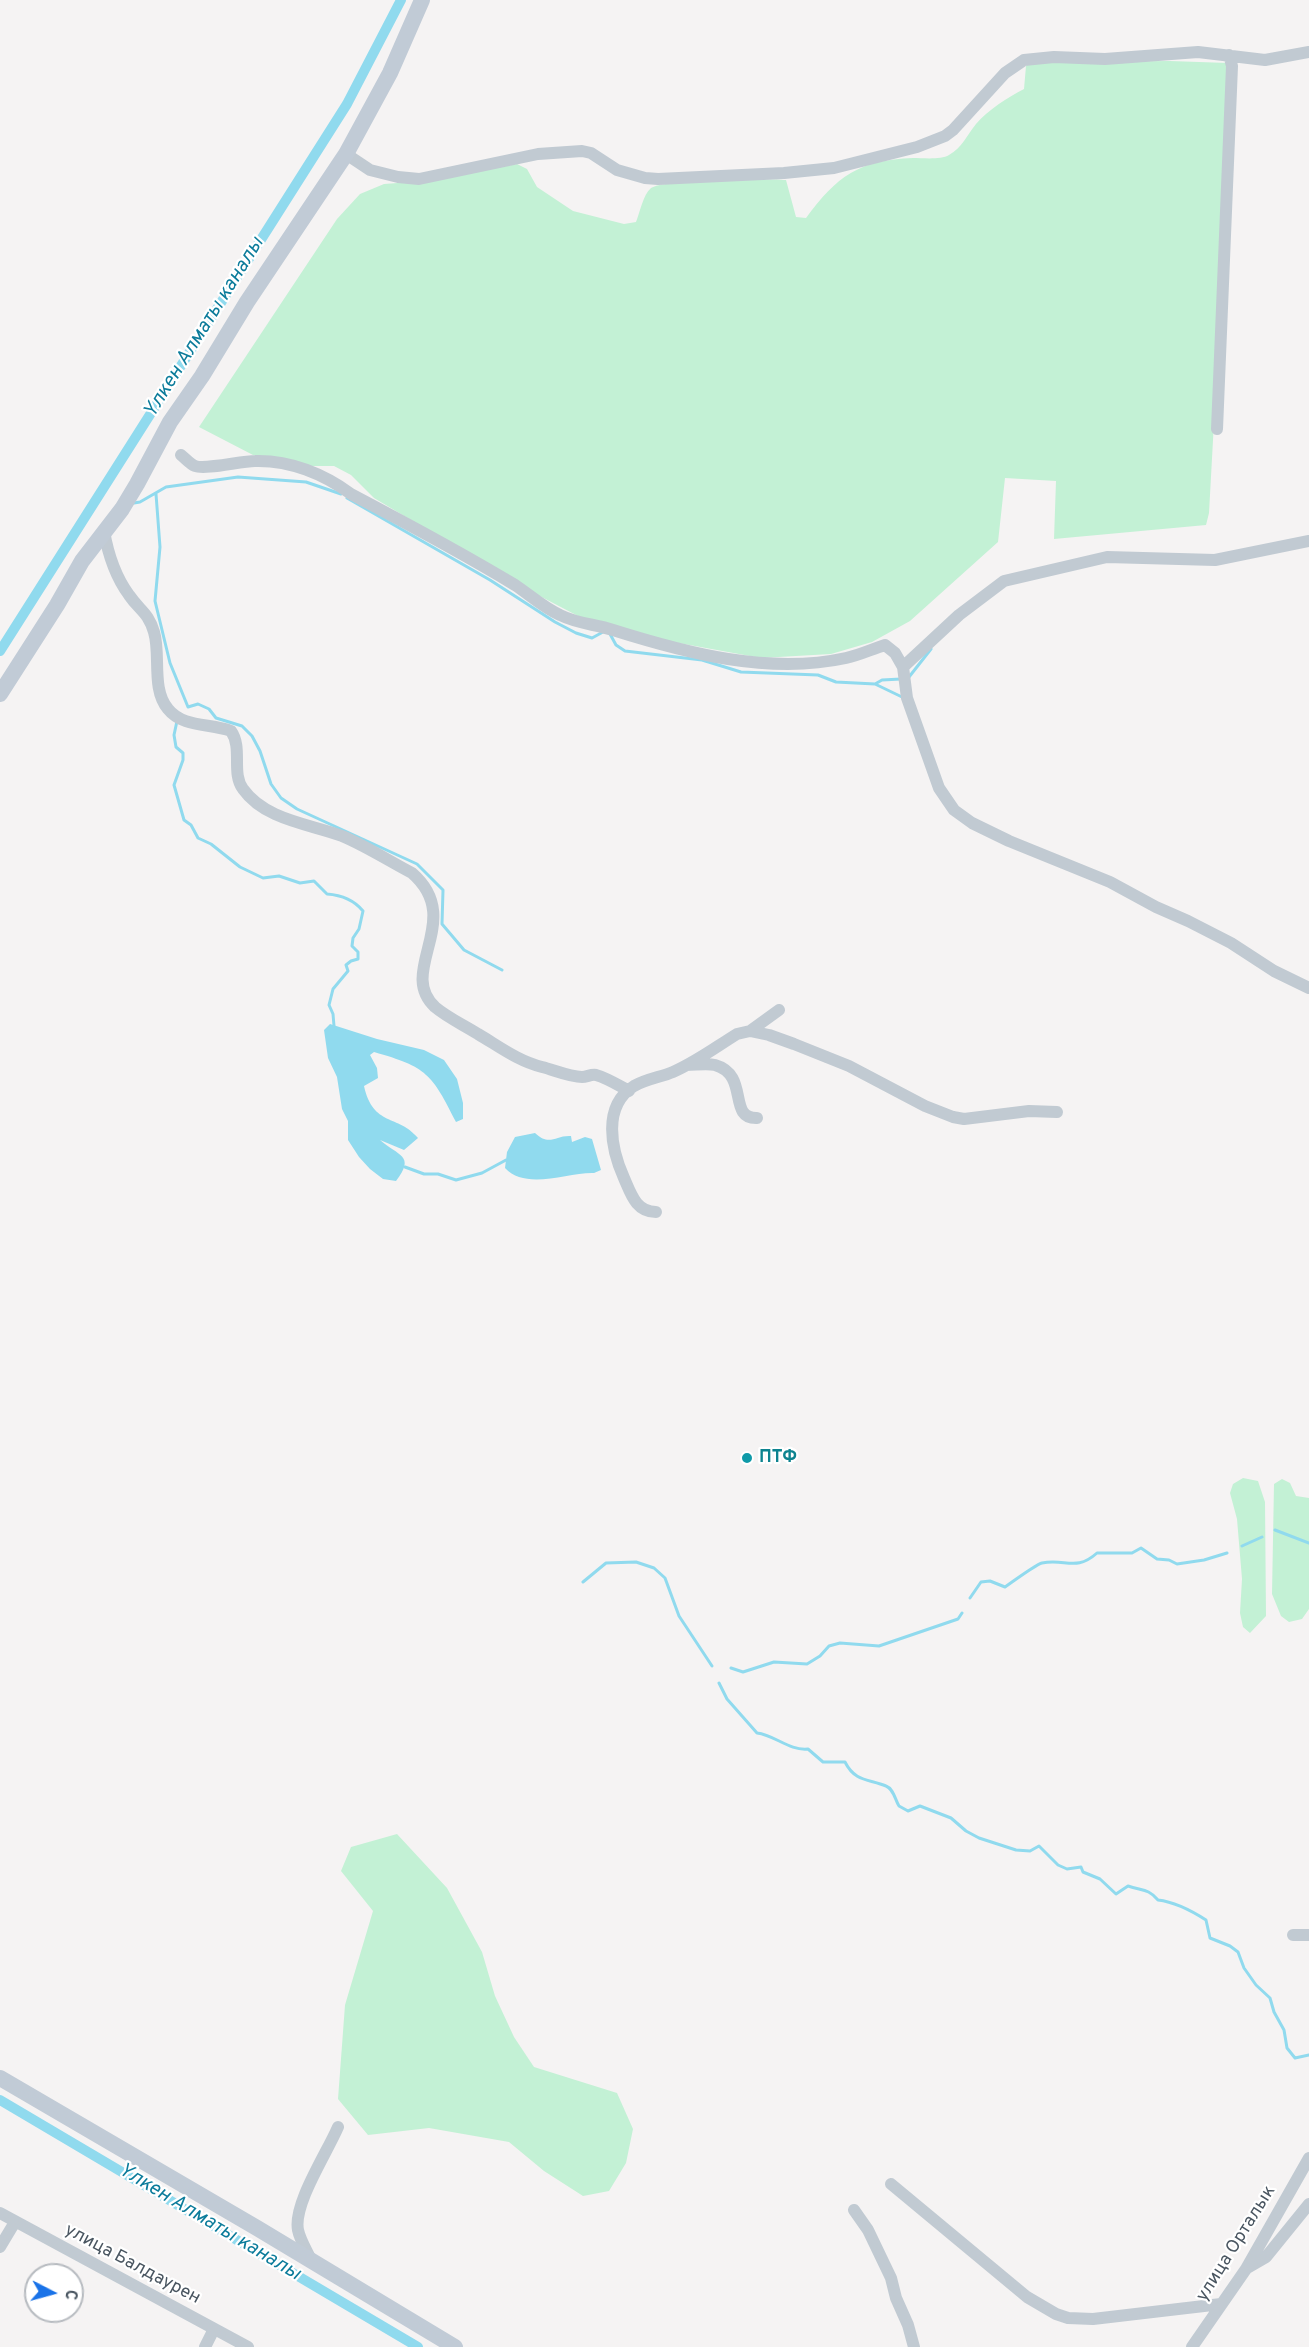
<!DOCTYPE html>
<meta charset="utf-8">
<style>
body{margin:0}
#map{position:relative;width:1309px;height:2347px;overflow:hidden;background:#f5f3f3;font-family:Overpass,sans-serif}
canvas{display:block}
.north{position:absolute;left:24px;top:2263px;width:60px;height:60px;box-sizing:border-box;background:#fff;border:2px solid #b7bbc0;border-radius:50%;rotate:96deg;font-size:16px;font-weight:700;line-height:24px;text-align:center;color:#4a5661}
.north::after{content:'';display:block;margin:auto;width:21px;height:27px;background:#1a73e8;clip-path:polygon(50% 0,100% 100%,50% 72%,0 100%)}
</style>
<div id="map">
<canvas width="1309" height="2347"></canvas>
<div class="north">С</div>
</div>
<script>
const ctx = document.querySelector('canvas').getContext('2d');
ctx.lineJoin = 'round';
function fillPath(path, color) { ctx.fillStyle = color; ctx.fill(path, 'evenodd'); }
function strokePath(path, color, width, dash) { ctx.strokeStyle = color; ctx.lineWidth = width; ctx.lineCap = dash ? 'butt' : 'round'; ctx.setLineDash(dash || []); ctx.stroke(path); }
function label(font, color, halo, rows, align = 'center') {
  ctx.font = font + ' Overpass,sans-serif'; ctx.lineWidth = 4.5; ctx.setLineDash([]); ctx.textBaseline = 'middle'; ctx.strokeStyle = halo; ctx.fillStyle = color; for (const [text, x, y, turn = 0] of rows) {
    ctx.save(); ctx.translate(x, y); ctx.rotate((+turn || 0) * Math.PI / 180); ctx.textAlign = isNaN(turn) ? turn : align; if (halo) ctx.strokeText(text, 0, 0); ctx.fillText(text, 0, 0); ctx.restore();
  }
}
const green = new Path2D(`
 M1170 61 1228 63 1218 349 1209 513 1206 525 1054 539 1056 481 1005 478 998 542 910 621 872 642 831 654 761 658 673 642 578 616 532 592 374 498 351 475 334 466H303L253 455 199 427 337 219 360 194 384 184 425 181 517 164 527 169 537 187 573 211 624 224 636 222C640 212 643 195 651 188 664 179 766 178 786 180L796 217 806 218C837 176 859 160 913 158 923 158 941 160 949 155 962 148 967 135 976 124 988 110 1008 97 1024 89L1026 66 1031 62Z
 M1243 1478 1258 1481 1265 1502 1266 1616 1250 1633 1243 1627 1240 1613 1242 1579 1237 1519 1230 1493 1233 1484Z
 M1282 1479 1290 1483 1296 1496 1309 1498V1609L1302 1619 1289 1622 1281 1616 1272 1594 1274 1484Z
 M397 1834 447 1888 482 1952 495 1996 514 2037 534 2067 617 2093 633 2129 626 2163 609 2191 583 2196 544 2171 509 2142 429 2128 368 2135 338 2099 345 2005 373 1911 341 1871 351 1847Z`);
const water = new Path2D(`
 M330 1024 377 1039 424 1050 444 1060 457 1079 463 1103V1119L456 1122C432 1074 427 1067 374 1052L370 1055 377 1068 378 1078 364 1086C373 1127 398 1114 418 1138L404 1150 380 1140C398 1156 416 1155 396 1181L383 1179 370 1169 359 1157 348 1140V1121L342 1109 337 1077 328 1058 324 1030Z
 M535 1133C550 1147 555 1135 571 1136L572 1142 585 1137 592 1139 601 1170 594 1173C568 1172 526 1191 505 1168L507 1152 515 1137Z`);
const stream = new Path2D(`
 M156 494 160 547 155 601 170 663 188 707 198 704 209 709 216 718 242 726 252 736 260 751 271 784 281 798 297 809 417 864 443 890 442 924 464 950 502 970
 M347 498 490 580 555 622 576 633 592 638 603 632
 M134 503 140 502 166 487 238 477 306 482 341 494
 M610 634 616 645 625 651 702 660 741 672 818 675 836 682 875 684 902 697
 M909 677 931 649
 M875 684 882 680 901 679
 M177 721 174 735 176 747 183 753V760L174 785 184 820 191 825 198 838 211 844 240 867 263 878 279 876 300 883 314 881 327 894C341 895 354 900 363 911L359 929 353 938 352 946 358 952V959L351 961 346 965 348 971 333 989 329 1005 333 1014 334 1026
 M405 1167 424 1174H438L456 1180 482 1173 506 1160
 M1275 1530 1309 1543
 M1242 1546 1262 1537
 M583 1582 606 1563 636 1562 654 1568 665 1578 679 1616 712 1666
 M970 1598 981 1582 990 1581 1005 1587C1012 1582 1037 1564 1042 1563 1065 1558 1076 1572 1097 1553H1132L1141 1548 1157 1559 1169 1560 1177 1564 1204 1560 1227 1553
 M731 1668 743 1672 774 1662 807 1664 820 1656 829 1646 840 1643 879 1646 958 1619 962 1613
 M719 1683 727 1699 757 1733C775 1735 789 1751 808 1749L823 1762H845C855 1782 869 1779 886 1786 894 1789 895 1800 899 1806L908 1811 920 1806 951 1818 966 1831 979 1838 1016 1850 1030 1851 1039 1846 1058 1865 1067 1869 1081 1867 1083 1872 1100 1879 1116 1894 1128 1886C1142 1891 1148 1888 1158 1900 1175 1902 1192 1911 1206 1920L1210 1938 1230 1946 1238 1952 1244 1968 1256 1985 1270 1998 1274 2012 1284 2030 1287 2048 1295 2058 1309 2055`);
const canal = new Path2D(`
 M0 651 347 104 401 0
 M0 2100 418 2347`);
const street = new Path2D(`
 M346 154 370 170 398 177 419 179 538 154 582 151 591 153 617 170 645 178 658 179 784 173 834 168 917 147 945 136 953 130 1005 73 1024 60 1054 57 1105 59 1198 52 1265 60 1309 52
 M1217 429 1232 66 1229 55
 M181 455C185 458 190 464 195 466 205 470 241 461 255 461 290 460 324 474 351 494 406 523 462 553 515 585 530 595 544 608 560 615 578 624 595 624 613 630 686 653 769 675 846 658 860 655 872 649 885 645L895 653 903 667 907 698 939 788 954 810 972 823 1009 841 1110 882 1156 907 1188 921 1231 943 1274 971 1309 988
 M104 531C108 554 115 576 129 595 140 611 148 612 154 632 161 655 151 689 168 709 183 728 211 723 231 731 243 748 231 773 243 789 265 820 310 824 342 836 366 846 389 861 412 873 466 920 396 971 435 1007 448 1018 464 1025 478 1034 500 1047 518 1061 542 1067 554 1070 570 1077 582 1077 587 1077 591 1074 596 1075 607 1078 618 1085 629 1091
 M903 667 959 615 1004 581 1107 557 1215 560 1309 541
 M750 1031 779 1010
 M687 1065C696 1065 707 1063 715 1065 750 1075 727 1119 757 1118
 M656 1212C636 1212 631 1194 624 1178 611 1149 602 1106 634 1086 646 1079 661 1077 673 1072 696 1062 716 1047 737 1034L750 1031 769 1035 794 1044 849 1066 925 1106 953 1117 964 1119 1029 1111 1057 1112
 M1293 1935H1309
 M891 2184 1027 2297 1056 2314 1068 2318 1093 2319 1221 2304
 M854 2210 868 2230 891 2278 896 2298 908 2325 914 2347
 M0 2213 248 2347
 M0 2247 15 2222
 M311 2260C307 2251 300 2240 298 2230 293 2204 327 2153 338 2127
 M1247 2268 1266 2257 1309 2204
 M205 2347 214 2329
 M1192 2347 1246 2269 1309 2158`);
const secondary = new Path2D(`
 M0 694 57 605 82 561 122 509 137 484 170 422 202 376 247 302 346 154 390 73 422 0
 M0 2078 257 2228 455 2347`);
const markers = [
 [747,1458,6,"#0f9aa8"]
];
const cultureNames = [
 ["ПТФ",759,1458]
];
const streetNames = [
 ["улица Орталык",1237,2244,-58],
 ["улица Балдаурен",132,2265,28]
];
const waterNames = [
 ["Үлкен Алматы каналы",205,328,-58],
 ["Үлкен Алматы каналы",209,2223,31]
];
fillPath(green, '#c3f1d5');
fillPath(water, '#90daee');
strokePath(stream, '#90daee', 3);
strokePath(canal, '#90daee', 10);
strokePath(street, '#c1cad2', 12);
strokePath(secondary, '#c1cbd6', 16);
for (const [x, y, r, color] of markers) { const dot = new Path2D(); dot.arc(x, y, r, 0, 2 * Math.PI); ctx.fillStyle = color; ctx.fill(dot); strokePath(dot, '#fff', 2); }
label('bold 18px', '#0d838f', '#fff', cultureNames, 'left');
label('18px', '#4a5661', '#fff', streetNames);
label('italic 20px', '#0c7c9b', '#fff', waterNames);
</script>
